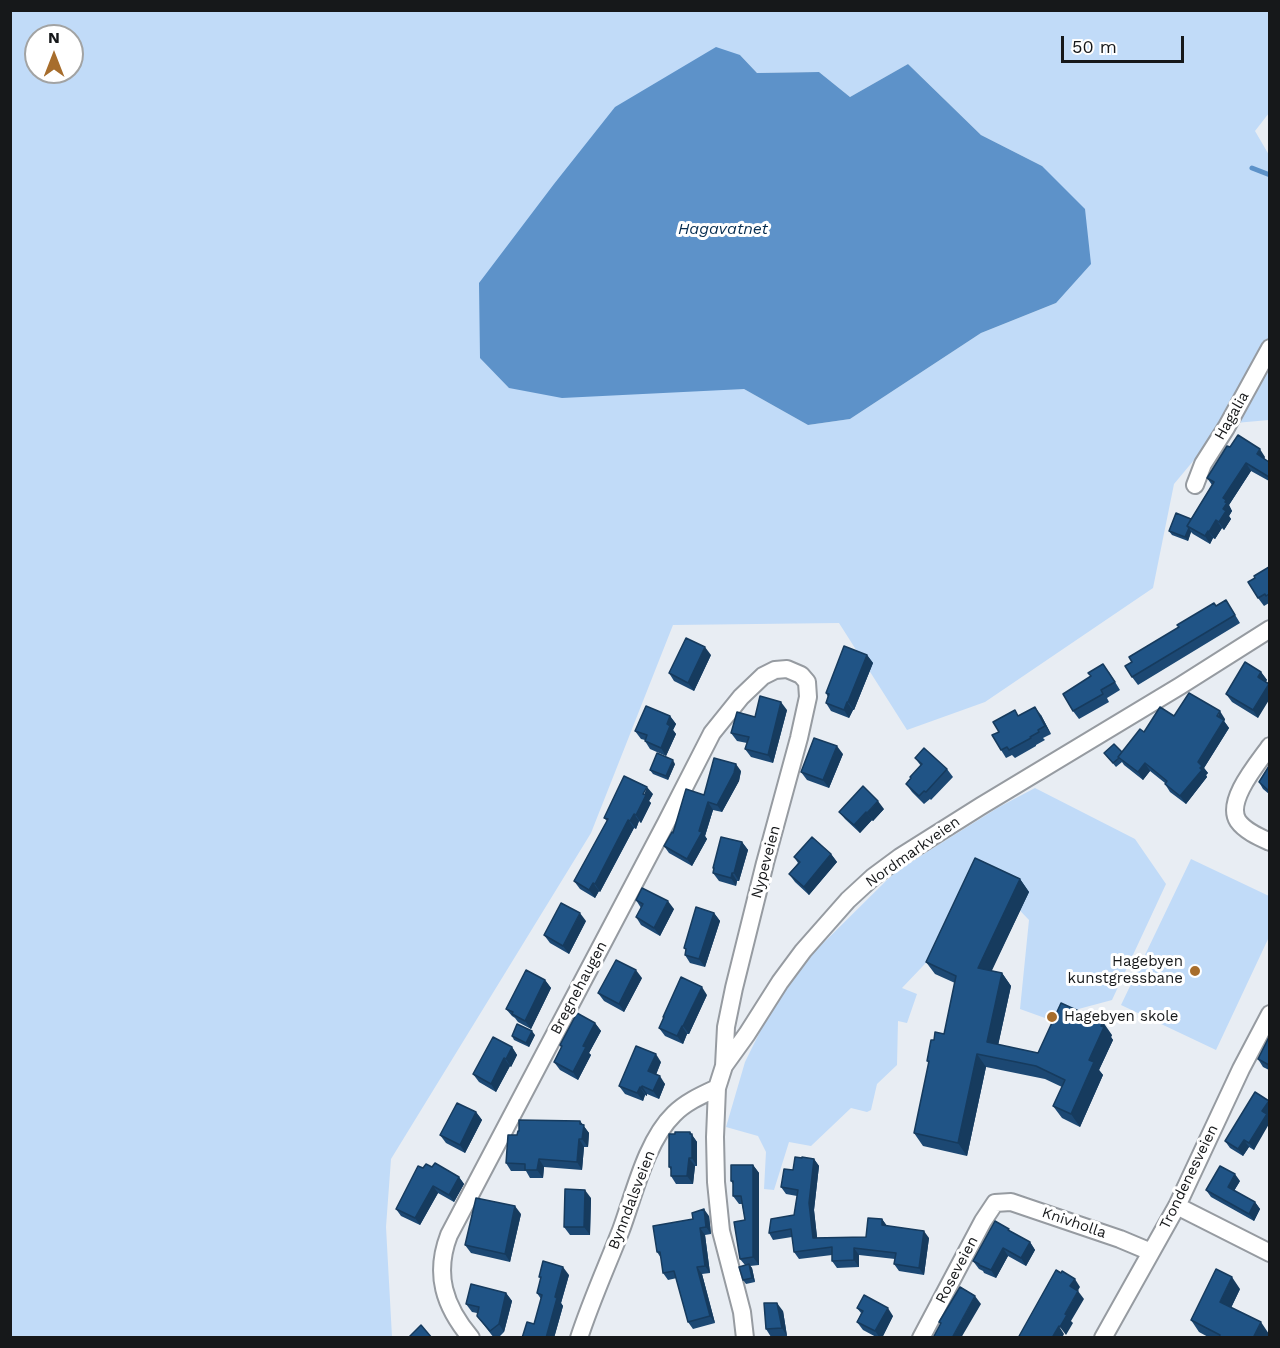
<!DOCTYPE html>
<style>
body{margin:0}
#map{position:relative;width:1280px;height:1348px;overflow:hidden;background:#e8edf3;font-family:"Work Sans",sans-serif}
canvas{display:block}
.frame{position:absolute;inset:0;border:12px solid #16181a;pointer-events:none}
.north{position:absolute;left:24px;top:24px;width:60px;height:60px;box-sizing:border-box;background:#fff;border:2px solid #a2a3a3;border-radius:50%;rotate:0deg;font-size:16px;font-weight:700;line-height:24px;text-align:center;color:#16181a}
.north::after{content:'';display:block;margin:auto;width:21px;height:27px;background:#a76d2c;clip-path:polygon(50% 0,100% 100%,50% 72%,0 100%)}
.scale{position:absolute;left:1061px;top:36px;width:123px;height:27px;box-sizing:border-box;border:3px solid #16181a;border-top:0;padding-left:8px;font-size:18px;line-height:21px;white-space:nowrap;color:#16181a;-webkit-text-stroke:4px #fff;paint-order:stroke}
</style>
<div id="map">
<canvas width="1280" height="1348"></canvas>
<div class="frame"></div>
<div class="north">N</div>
<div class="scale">50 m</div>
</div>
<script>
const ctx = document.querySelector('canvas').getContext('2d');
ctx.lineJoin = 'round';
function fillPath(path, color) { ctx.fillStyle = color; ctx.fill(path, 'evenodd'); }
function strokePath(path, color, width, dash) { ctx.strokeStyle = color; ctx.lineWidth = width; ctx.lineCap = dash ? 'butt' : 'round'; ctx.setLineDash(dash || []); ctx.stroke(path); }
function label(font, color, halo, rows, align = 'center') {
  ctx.font = font + ' "Work Sans",sans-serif'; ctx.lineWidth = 6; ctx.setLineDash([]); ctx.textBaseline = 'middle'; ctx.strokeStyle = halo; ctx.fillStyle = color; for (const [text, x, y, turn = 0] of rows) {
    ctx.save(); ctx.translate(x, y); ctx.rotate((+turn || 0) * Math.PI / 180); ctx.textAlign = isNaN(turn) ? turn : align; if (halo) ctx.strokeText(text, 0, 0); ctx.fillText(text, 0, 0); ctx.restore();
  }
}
const green = new Path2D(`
 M10 11H1269V113L1255 131 1269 155V420L1224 424 1174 484 1153 588 985 702 907 730 839 623 673 625 591 833 391 1159 386 1227 392 1337H11ZM36 36H72V72H36ZM740 55 757 73 819 72 850 97 908 64 981 135 1042 166 1056 303 981 333 850 419 808 425 744 389Z
 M1035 788 1135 839 1166 884 1112 1000 1045 1018 1020 1009 1029 920 1005 895 980 906 902 988 917 994 907 1023 898 1021 897 1065 877 1084 871 1110 867 1112 851 1108 811 1146 789 1142 774 1190 764 1189 766 1152 758 1136 726 1127 745 1062 785 981 895 872 999 807Z
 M1191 859 1269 896V937L1216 1050 1121 1005Z`);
const water = new Path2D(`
 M716 47 740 55 757 73 819 72 850 97 908 64 981 135 1042 166 1085 209 1091 264 1056 303 981 333 850 419 808 425 744 389 562 398 509 388 480 358 479 283 554 184 615 107Z`);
const stream = new Path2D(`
 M1252 168 1270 175`);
const minor = new Path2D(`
 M1195 485 1203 464 1226 428 1270 348
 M1270 746C1258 763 1225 801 1238 821 1245 831 1259 837 1270 842
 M1177 1206 1270 1253
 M471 1338C444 1306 434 1274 449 1235L666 823 712 733 741 697 763 676 775 670 787 669 801 675 807 682 808 697 799 738 765 863 734 988 726 1027 724 1066
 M579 1338C591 1301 607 1266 621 1230 634 1195 646 1141 674 1114 686 1102 702 1095 717 1088
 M745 1338 742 1312 721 1231 716 1182 715 1137 717 1088 724 1066 747 1034 780 982 803 951 848 900 873 877 900 857 981 806 1180 686 1270 629
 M921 1338 983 1221 995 1203 1011 1202 1120 1239 1151 1252
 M1103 1338 1177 1206 1241 1069 1270 1014`);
const wall = new Path2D(`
 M1230 447 1265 457 1264 458 1269 462V481L1251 471 1229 505 1232 511 1229 516 1231 519 1224 530 1222 528 1215 539 1213 538 1210 544 1193 534 1191 532 1188 541 1172 535 1169 531 1191 519 1212 485 1207 478Z
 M1269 567V603L1264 606 1258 598 1255 578Z
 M1217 606 1231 608 1240 623 1138 685 1132 677Z
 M711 655 694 691 674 681 669 673Z
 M867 655 873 663 854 710H853L849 718 831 711 826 703 828 697 826 693Z
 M1109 672 1120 690 1107 698 1109 702 1079 719 1073 711Z
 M1261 672 1267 680 1265 682 1258 718 1232 702 1226 694Z
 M787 710 773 763 751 757 745 749 747 743 737 741 731 733 755 717Z
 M1041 715 1051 734 1043 738 1045 740 1036 745V746L1015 758 1012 755 1006 758 1001 750 999 732 1019 716Z
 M670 716 676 724 673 730 676 734 666 756 650 749 645 741V740L641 739 635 731Z
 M1174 716 1225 719 1224 721 1229 728 1204 768 1208 773 1206 775 1207 777 1186 804 1170 792 1165 784V783L1150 771 1143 780 1124 765 1122 762 1116 767 1104 753 1122 752 1144 732Z
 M843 754 829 788 807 780 801 772Z
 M915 758 947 769 953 777 931 800 930 799 924 804 912 792 906 784 921 766Z
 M675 764 668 780 653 774 650 770Z
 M1269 766V794L1263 789 1259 782Z
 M741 771 739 781 722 812 713 810 705 836 707 839 692 866 669 853 664 846 704 795Z
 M653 794 649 801 651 803 641 823 639 821 636 829 634 828 600 892 599 891 595 898 580 889 574 881 607 821 604 818Z
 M884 809 873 821 872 820 860 833 845 819 839 812Z
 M742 842 748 850 739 881H737L736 886 719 881 713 873 714 869 713 868Z
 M831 854 837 862 809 895 795 882 789 874 798 863 794 857Z
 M1020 879 1029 892 991 971 1002 973 1011 986 998 1045 1038 1053 1112 1035 1111 1037 1113 1040 1099 1070 1103 1075 1080 1127 1062 1118 1053 1106 1062 1087 1045 1079 986 1067 967 1156 923 1146 914 1133 929 1064 927 1061 934 1040 944 1034 955 983 935 974 926 962Z
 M636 900 674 909 660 936 641 925 636 917 641 908Z
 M714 913 720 921 705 967 690 963 685 955 686 950 684 948Z
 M586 921 569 954 550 943 544 935Z
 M642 978 624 1012 604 1001 598 993Z
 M545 980 551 988 531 1029 518 1022 515 1018 512 1016 506 1009Z
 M707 995 689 1034H687L683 1044 665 1036 659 1028Z
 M595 1023 601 1031 589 1053 591 1055 578 1080 560 1070 554 1062 561 1048 560 1045Z
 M535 1035 529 1047 514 1040 512 1036Z
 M1269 1037V1070L1263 1067 1258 1059Z
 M512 1047 517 1055 511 1067 510 1066 496 1092 479 1082 473 1074Z
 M661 1062 656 1075 665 1084 659 1099 647 1094V1096L645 1095 643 1101 625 1094 619 1086Z
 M1269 1102V1114L1254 1150 1249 1147 1243 1156 1230 1148 1225 1141Z
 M476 1112 482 1120 465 1153 446 1143 440 1135Z
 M580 1121 589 1133 588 1147H584L582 1170 544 1167 543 1178H530L526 1171H511L506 1163 517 1135Z
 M690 1132 697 1142V1166H695L693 1184H676L671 1176V1170L669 1167 675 1134Z
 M802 1158 814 1159 819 1166 814 1210 817 1238 866 1237 882 1219 887 1226 929 1238 924 1275 899 1271 894 1264 895 1259 859 1255V1267L837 1268 832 1261V1255L799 1259 794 1252 792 1237 773 1240 769 1233 794 1215 797 1196 786 1194 781 1187Z
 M753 1165 759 1173V1265L750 1266 752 1268 755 1282 746 1284 743 1280 745 1265 740 1259 745 1220 742 1204H739L733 1196V1184L731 1181Z
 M432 1167 459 1177 464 1184 454 1202 438 1193 420 1225 401 1216 396 1209 423 1168Z
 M1240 1181 1234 1191 1255 1202 1260 1209 1254 1221 1211 1197 1206 1190Z
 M591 1198 590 1235H570L564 1227Z
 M521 1214 510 1262 471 1253 465 1245Z
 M709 1216 711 1234 705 1235 710 1273 702 1274 715 1323 693 1329 688 1322 677 1278 668 1280 663 1273 661 1258 657 1252Z
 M1011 1232 1030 1242 1035 1250 1026 1266 1008 1256 996 1278 984 1273 983 1271 979 1269 973 1261Z
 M569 1275 561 1303 563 1306 554 1338H522L534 1324 541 1299 537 1293 541 1279 539 1277Z
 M1240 1289 1231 1308 1269 1334 1267 1338H1210L1199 1332 1191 1320Z
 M506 1293 512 1301 504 1332 498 1338H494L477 1316V1313L472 1312 466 1304Z
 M857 1308 893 1316 882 1338H878L863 1330 857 1322 861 1313Z
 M783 1311 787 1336 771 1337 766 1329Z`);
const shadedWall = new Path2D(`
 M1260 449 1265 457 1262 462 1257 454Z
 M1246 463 1251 471 1229 505 1232 511 1229 516 1231 519 1224 530 1219 522 1223 509V498Z
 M1216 520 1222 528 1215 539 1209 532Z
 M1189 528 1191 532 1188 541 1185 537Z
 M1208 531 1213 538 1210 544 1205 536Z
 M705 647 711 655 694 691 688 683Z
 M867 655 873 663 854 710 848 702Z
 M1261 672 1267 680 1263 685 1258 677Z
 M1269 684V700L1258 718 1253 710Z
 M781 702 787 710 773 763 768 755Z
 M847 702 853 710 849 718 844 710Z
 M1035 707 1041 715 1051 734 1045 726Z
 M1220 711 1225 719 1224 721 1229 728 1204 768 1208 773 1206 775 1207 777 1186 804 1180 796 1200 768 1198 762Z
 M670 716 676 724 673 730 676 734 666 756 661 748 667 724Z
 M837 746 843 754 829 788 823 780Z
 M673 760 675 764 668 780 666 776Z
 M1145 763 1150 771 1143 780 1138 772Z
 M736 764 741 771 739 781 722 812 717 805Z
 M647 787 653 794 649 801 651 803 641 823 636 815Z
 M878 801 884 809 873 821 867 813Z
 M708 802 713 810 705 836 707 839 692 866 687 859 699 831Z
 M866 812 872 820 860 833 854 825Z
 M634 814 639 821 636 829 630 821Z
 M628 820 634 828 600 892 595 884Z
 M742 842 748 850 739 881 734 873Z
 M831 854 837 862 809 895 804 887Z
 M732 873 737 881 736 886 731 878Z
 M1020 879 1029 892 987 981 978 968Z
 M593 883 599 891 595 898 589 890Z
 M668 901 674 909 660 936 654 928Z
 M580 913 586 921 569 954 563 946Z
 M714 913 720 921 705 967 699 959Z
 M636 970 642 978 624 1012 619 1004Z
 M1002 973 1011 986 996 1055 987 1042Z
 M545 980 551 988 531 1029 525 1021Z
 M702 987 707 995 689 1034 683 1026Z
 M1103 1022 1112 1035 1111 1037 1113 1040 1099 1070 1103 1075 1080 1127 1071 1114Z
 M595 1023 601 1031 589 1053 591 1055 578 1080 573 1072 583 1046Z
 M682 1026 687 1034 683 1044 677 1036Z
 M532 1031 535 1035 529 1047 526 1043Z
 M512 1047 517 1055 511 1067 506 1059Z
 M656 1054 661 1062 654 1079 648 1071Z
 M977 1054 986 1067 967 1156 958 1143Z
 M504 1058 510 1066 496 1092 491 1084Z
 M660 1076 665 1084 659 1099 653 1091Z
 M642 1086 647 1094V1096L641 1088Z
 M640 1087 645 1095 643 1101 637 1093Z
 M1269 1101V1114L1268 1116 1269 1118V1124L1254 1150 1249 1143 1262 1111Z
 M476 1112 482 1120 465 1153 460 1145Z
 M580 1121 589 1133 588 1147 582 1139Z
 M690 1132 697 1142V1166L692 1158Z
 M579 1139 584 1147 582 1170 577 1162Z
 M1244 1140 1249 1147 1243 1156 1238 1149Z
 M689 1158 695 1166 693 1184 687 1176Z
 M539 1159 544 1167 543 1178 537 1170Z
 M814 1159 819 1166 814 1210 818 1245 813 1238 809 1203Z
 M753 1165 759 1173V1265L753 1257Z
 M1235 1174 1240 1181 1232 1194 1228 1187Z
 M459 1177 464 1184 454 1202 449 1195Z
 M433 1186 438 1193 420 1225 415 1218Z
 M585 1190 591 1198 590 1235 584 1227Z
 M1255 1202 1260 1209 1254 1221 1249 1214Z
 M515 1206 521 1214 510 1262 505 1254Z
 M704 1209 709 1216 711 1234 706 1227Z
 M882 1219 887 1226 882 1225Z
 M700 1228 705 1235 710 1273 705 1266Z
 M924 1231 929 1238 924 1275 919 1268Z
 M1030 1242 1035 1250 1026 1266 1021 1258Z
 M854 1248 859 1255V1267L854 1260Z
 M1003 1248 1008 1256 996 1278 991 1270Z
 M749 1264 752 1268 755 1282 752 1278Z
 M563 1267 569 1275 561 1303 563 1306 554 1338H546L555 1297Z
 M697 1267 702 1274 715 1323 710 1316Z
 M1232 1277 1240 1289 1228 1314 1220 1302Z
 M1075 1279 1080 1287 1076 1294 1070 1286Z
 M1078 1291 1084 1299 1071 1321 1073 1323 1066 1335 1060 1327 1065 1314Z
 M506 1293 512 1301 504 1332 499 1324Z
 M975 1296 981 1304 961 1338H952Z
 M777 1303 783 1311 787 1336 782 1328Z
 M888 1308 893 1316 882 1338H880L875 1331Z
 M1261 1322 1269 1334 1267 1338H1253Z
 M1059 1326 1064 1334 1062 1338H1052Z`);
const building = new Path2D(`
 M1238 435 1260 449 1257 454 1269 462V477L1246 463 1223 498 1226 500 1225 502 1227 503 1223 509 1226 511 1219 522 1216 520 1209 532 1208 531 1205 536 1187 526 1214 482 1207 478 1227 446 1230 447Z
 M1176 513 1191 519 1187 526 1189 528 1185 537 1169 531Z
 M1269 567V594L1266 596 1265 594 1258 598 1248 582 1255 578 1254 576Z
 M1226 600 1235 615 1132 677 1125 666 1132 662 1129 657 1179 627 1177 625 1214 603 1216 606Z
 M686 638 705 647 688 683 669 673Z
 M844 646 867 655 848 702H847L844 710 826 703 829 694 826 693Z
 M1245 662 1261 672 1258 677 1269 684 1253 710 1226 694Z
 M1103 664 1115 682 1101 690 1103 694 1073 711 1063 694 1091 676 1088 673Z
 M1189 693 1220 711 1217 716 1224 720 1198 762 1202 766 1200 768 1202 770 1180 796 1165 784 1167 781 1145 763 1138 772 1118 757 1140 729 1144 732 1160 707 1174 716Z
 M760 696 781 702 768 755 745 749 749 737 731 733 737 712 755 717Z
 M646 706 670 716 667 724 670 726 661 748 645 741 647 735 635 731Z
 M1035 707 1045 726 1038 730 1039 732 1030 737 1031 738 1009 750 1007 747 1001 750 992 735 999 732 993 722 1015 710 1018 716Z
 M814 738 837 746 823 780 801 772Z
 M1114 744 1122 752 1118 757 1119 758 1113 763 1104 753Z
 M924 748 947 769 926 792 924 791 919 796 906 784 911 778 910 777 922 764 915 758Z
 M657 753 673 760 666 776 650 770Z
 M714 758 736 764 734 773 717 805 708 802 699 831 702 832 687 859 664 846 672 832 673 833 686 789 704 795Z
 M1269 766V791L1259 782Z
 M624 776 647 787 643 794 646 795 636 815 634 814 630 821 628 820 595 884 593 883 589 890 574 881 608 819 604 818Z
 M863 786 878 801 867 813 866 812 854 825 839 812Z
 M721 837 742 842 734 873H732L731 878 713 873 714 868H713Z
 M812 837 831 854 804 887 789 874 800 862 794 857Z
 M975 858 1020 879 978 968 1002 973 987 1042 1038 1053 1061 1003 1103 1022 1101 1026 1104 1027 1089 1060 1094 1062 1071 1114 1053 1106 1065 1080 1036 1066 977 1054 958 1143 914 1133 929 1061H927L931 1040H934L935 1032 944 1034 956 976 926 962Z
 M642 888 668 901 654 928 636 917 643 904 636 900Z
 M561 903 580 913 563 946 544 935Z
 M696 907 714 913 699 959 685 955 686 949 684 948Z
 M616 960 636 970 619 1004 598 993Z
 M526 970 545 980 525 1021 512 1014 513 1012 506 1009Z
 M681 977 702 987 683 1026H682L677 1036 659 1028 664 1017H663Z
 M577 1013 595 1023 583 1046 586 1047 573 1072 554 1062 562 1046 560 1045Z
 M517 1024 532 1031 526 1043 512 1036Z
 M493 1037 512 1047 506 1059 504 1058 491 1084 473 1074Z
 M1269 1037V1065L1258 1059Z
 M636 1046 656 1054 648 1071 660 1076 653 1091 642 1086 641 1088 640 1087 637 1093 619 1086Z
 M1255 1092 1269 1101 1262 1111 1267 1114 1249 1143 1244 1140 1238 1149 1225 1141Z
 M457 1103 476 1112 460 1145 440 1135Z
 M519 1120 580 1121V1124L584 1125 582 1139H579L577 1162 539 1159 537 1170H525V1164L506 1163 508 1135H517L518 1131H519Z
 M675 1132H690V1134H692V1158H689L687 1176H671V1167H669V1134H675Z
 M795 1157 802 1158V1157L814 1159 809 1203 813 1238 866 1237 868 1218 882 1219V1225L924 1231 919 1268 894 1264 896 1253 854 1248V1260L832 1261V1247L794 1252 791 1229 769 1233 771 1219 794 1215 798 1190 781 1187 784 1169 793 1170Z
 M435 1163 459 1177 449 1195 433 1186 415 1218 396 1209 418 1166 423 1168 426 1164 432 1167Z
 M731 1165H753V1257L740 1259 734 1222 745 1220 741 1196H733V1181H731Z
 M1220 1166 1235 1174 1228 1187 1255 1202 1249 1214 1206 1190Z
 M565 1189 585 1190 584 1227H564Z
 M476 1198 515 1206 505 1254 465 1245Z
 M704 1209 706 1227 700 1228 705 1266 697 1267 710 1316 688 1322 674 1271 663 1273 660 1252H657L653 1226 693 1219 692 1213Z
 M995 1221 1009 1229 1008 1230 1030 1242 1021 1258 1003 1248 991 1270 979 1265V1264L973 1261Z
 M543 1261 563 1267 555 1297 557 1298 546 1338H522L527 1322 534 1324 542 1295 537 1293 541 1277H539Z
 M749 1264 752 1278 743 1280 739 1267Z
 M1216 1269 1232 1277 1220 1302 1261 1322 1253 1338H1219L1220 1335 1191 1320Z
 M1056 1270 1061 1273 1062 1271 1075 1279 1070 1286 1078 1291 1065 1314 1067 1315 1060 1327 1059 1326 1052 1338H1018Z
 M471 1284 506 1293 499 1324 490 1331 477 1316 479 1307 466 1304Z
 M960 1287 975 1296 952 1338H933L941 1323 939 1322Z
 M864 1295 888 1308 875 1331 857 1322 863 1311 857 1308Z
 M764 1303H777L782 1328 766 1329Z
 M421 1325 432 1338H408Z`);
const markers = [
 [1195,971,6,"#a76d2c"],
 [1052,1017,6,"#a76d2c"]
];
const streetNames = [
 ["Hagalia",1232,416,-60],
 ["Nordmarkveien",913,852,-35],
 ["Nypeveien",766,862,-75],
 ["Bregnehaugen",579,988,-62],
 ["Trondenesveien",1189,1177,-64],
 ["Bynndalsveien",632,1200,-69],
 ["Knivholla",1074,1223,19],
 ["Roseveien",957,1270,-62]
];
const poiNames = [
 ["Hagebyen",1183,962],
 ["kunstgressbane",1183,979],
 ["Hagebyen skole",1064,1017,"left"]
];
const waterNames = [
 ["Hagavatnet",723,229]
];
fillPath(green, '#c1dbf8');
fillPath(water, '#5d92c9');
strokePath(stream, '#5d92c9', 5);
strokePath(minor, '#969ba1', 20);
strokePath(minor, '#fff', 16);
fillPath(wall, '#1c4873');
fillPath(shadedWall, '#163b5e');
fillPath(building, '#205486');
strokePath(building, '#163b5e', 1.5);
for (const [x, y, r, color] of markers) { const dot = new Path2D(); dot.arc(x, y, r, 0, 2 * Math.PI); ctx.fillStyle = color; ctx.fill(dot); strokePath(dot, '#fff', 2); }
label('15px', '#16181a', '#fff', streetNames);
label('15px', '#16181a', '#fff', poiNames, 'right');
label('italic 16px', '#052d51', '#fff', waterNames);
</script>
